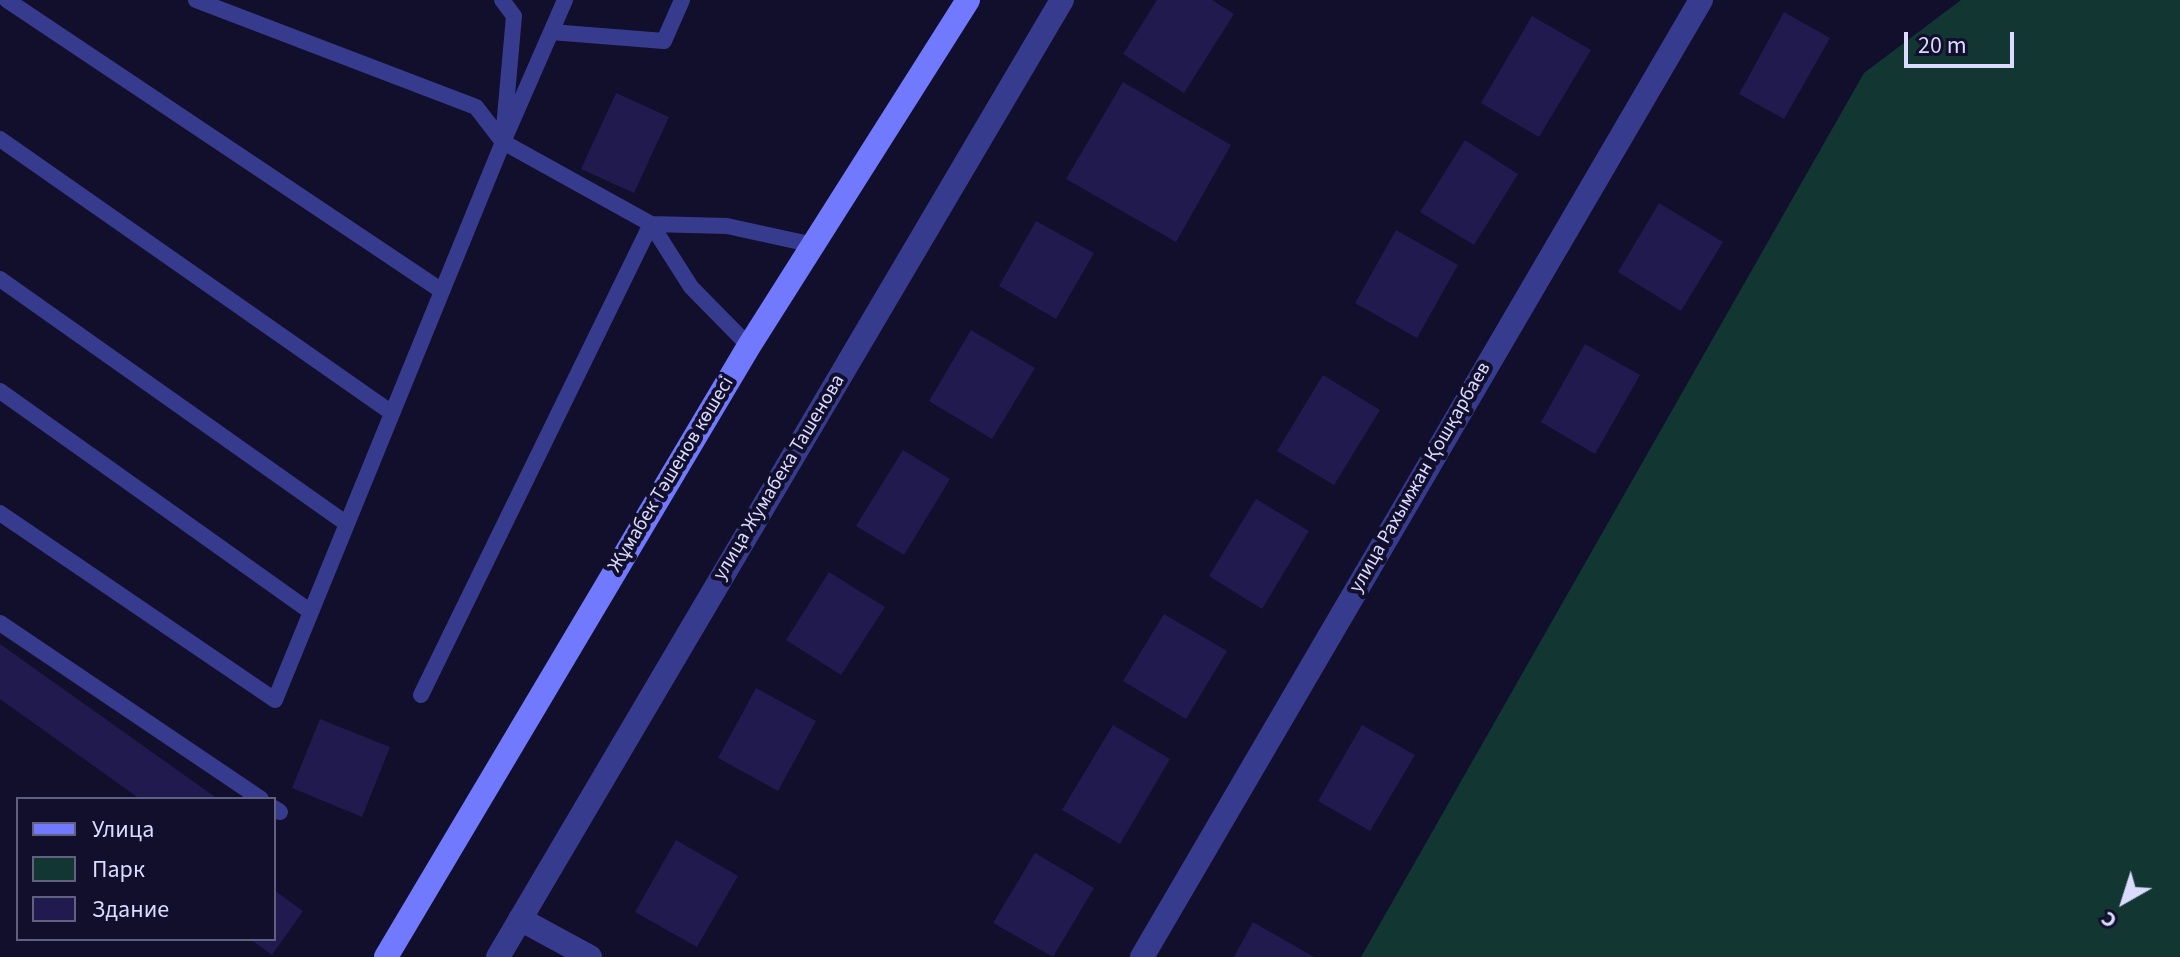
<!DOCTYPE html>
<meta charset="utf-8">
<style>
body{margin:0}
#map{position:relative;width:2180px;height:957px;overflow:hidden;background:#110f2c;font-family:"Source Sans 3",sans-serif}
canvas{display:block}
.legend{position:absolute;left:16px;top:797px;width:260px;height:144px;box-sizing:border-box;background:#110f2c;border:2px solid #626080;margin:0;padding:10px 14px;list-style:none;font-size:24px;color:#dbdaff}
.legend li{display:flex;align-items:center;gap:16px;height:40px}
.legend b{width:40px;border:2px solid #626080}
.north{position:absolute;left:2084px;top:861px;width:80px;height:80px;-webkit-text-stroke:6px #110f2c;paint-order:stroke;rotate:219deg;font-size:22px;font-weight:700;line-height:32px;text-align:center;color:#dbdaff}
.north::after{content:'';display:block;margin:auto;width:28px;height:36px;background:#dbdaff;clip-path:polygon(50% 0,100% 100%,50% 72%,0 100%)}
.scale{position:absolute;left:1904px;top:32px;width:110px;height:36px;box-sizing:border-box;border:4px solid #dbdaff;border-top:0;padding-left:10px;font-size:24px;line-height:28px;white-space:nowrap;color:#dbdaff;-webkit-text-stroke:6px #110f2c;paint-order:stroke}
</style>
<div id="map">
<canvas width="2180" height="957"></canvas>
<ul class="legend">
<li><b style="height:10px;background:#717aff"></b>Улица</li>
<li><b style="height:22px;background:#123732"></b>Парк</li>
<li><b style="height:22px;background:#201a4f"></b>Здание</li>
</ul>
<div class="north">С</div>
<div class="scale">20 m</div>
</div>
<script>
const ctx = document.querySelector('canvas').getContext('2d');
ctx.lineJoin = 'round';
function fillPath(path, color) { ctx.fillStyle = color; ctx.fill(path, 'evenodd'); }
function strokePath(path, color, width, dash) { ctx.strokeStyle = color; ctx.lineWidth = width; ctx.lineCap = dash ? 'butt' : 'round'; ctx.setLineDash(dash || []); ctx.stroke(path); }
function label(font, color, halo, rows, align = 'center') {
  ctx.font = font + ' "Source Sans 3",sans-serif'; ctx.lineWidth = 8; ctx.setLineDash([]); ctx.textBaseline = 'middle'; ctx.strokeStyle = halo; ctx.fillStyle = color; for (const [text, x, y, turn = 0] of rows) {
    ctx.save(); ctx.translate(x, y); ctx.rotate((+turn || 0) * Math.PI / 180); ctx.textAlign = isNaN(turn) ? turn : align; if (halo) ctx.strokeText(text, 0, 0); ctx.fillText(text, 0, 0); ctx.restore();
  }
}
const green = new Path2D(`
 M1961 0H2180V957H1361L1864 73Z`);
const building = new Path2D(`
 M1157 0H1212L1234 14 1184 93 1123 54Z
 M1784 12 1830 38 1784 119 1739 94Z
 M1532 16 1591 50 1539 137 1481 103Z
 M1123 82 1231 145 1176 242 1066 179Z
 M616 93 669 117 634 193 581 169Z
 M1465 140 1518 174 1474 245 1420 212Z
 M1659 203 1723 242 1681 311 1618 272Z
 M1036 221 1094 253 1056 319 999 286Z
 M1396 230 1458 265 1417 338 1355 303Z
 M971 330 1035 368 992 439 929 401Z
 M1585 344 1640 375 1595 454 1541 422Z
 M1323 375 1380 410 1334 485 1277 451Z
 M903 450 950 479 904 555 856 526Z
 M1256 499 1309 531 1262 609 1209 576Z
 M829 572 885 607 841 675 786 640Z
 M1164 614 1227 651 1186 719 1123 681Z
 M0 644 218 799H140L0 699Z
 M756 688 816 721 778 791 718 758Z
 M320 719 390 747 362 817 292 788Z
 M1113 725 1170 759 1120 844 1062 810Z
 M1362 725 1415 755 1370 831 1318 801Z
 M676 840 738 876 697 947 635 912Z
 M1035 853 1094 888 1053 957 993 923Z
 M274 890 303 911 272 955 250 939H274Z
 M1253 922 1314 957H1234Z`);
const lane = new Path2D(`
 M7 0 442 291
 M196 0 476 107 503 142 651 224 727 226 814 245
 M502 0 514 16 504 128
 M551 32 664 41 682 0
 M0 139 392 413
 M651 224 691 287 749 346
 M0 279 347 524
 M0 391 311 612
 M0 513 275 700 503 142 565 0
 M0 623 261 799
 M421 695 651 224
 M274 808 280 812`);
const street = new Path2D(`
 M520 919 590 957
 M498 957 1062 0
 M1142 957 1701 0`);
const secondary = new Path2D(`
 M386 957 749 346 968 0`);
const streetNames = [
 ["Жұмабек Тәшенов көшесі",672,475,-59],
 ["улица Жумабека Ташенова",780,478,-59],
 ["улица Рахымжан Қошқарбаев",1421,478,-60]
];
fillPath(green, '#123732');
fillPath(building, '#201a4f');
strokePath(lane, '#373b8e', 16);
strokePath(street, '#373b8e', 24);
strokePath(secondary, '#717aff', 24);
label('20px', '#dbdaff', '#110f2c', streetNames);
</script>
